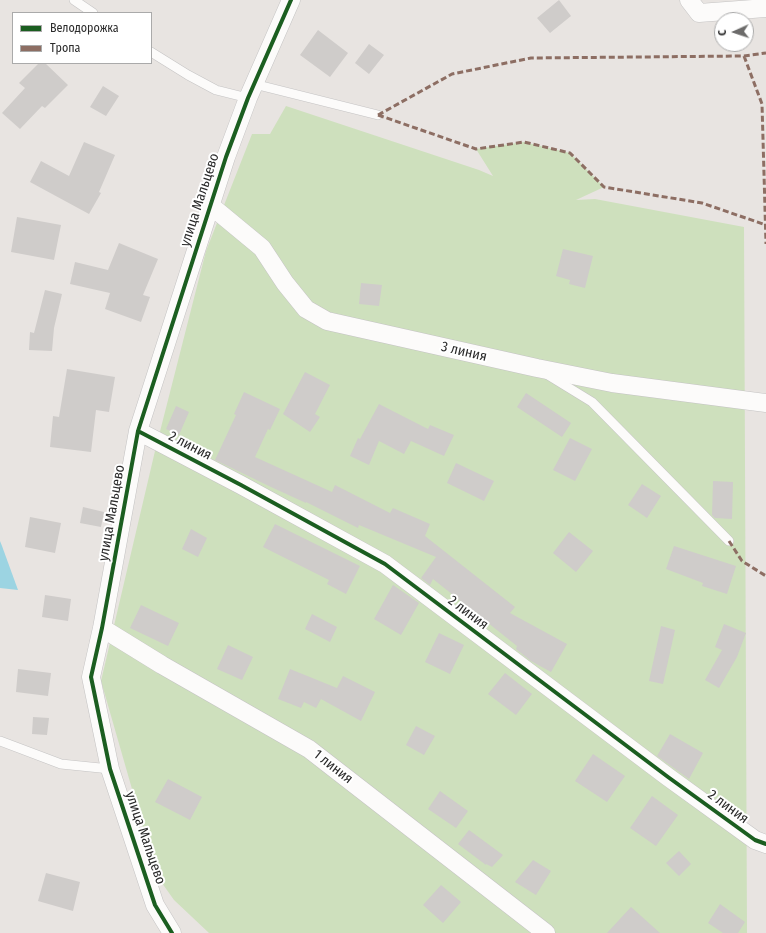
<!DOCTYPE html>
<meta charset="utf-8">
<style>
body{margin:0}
#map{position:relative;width:766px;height:933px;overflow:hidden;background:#e8e4e1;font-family:"Fira Sans Condensed",sans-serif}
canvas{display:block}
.legend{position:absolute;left:12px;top:12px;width:140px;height:52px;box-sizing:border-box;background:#fff;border:1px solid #aaa;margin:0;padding:5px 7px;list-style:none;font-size:12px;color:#2a2a2a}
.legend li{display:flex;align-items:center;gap:8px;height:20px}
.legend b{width:20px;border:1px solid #aaa}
.north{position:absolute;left:714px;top:12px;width:40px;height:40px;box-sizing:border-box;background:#fff;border:1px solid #aaa;border-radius:50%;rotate:267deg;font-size:11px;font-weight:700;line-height:16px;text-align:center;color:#2a2a2a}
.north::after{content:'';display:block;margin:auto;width:14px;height:18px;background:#6c6b6a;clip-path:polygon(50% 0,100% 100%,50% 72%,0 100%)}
</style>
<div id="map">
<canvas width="766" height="933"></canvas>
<ul class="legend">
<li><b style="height:5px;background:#1b5e20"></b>Велодорожка</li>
<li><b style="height:5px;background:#8d6e63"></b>Тропа</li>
</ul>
<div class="north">С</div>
</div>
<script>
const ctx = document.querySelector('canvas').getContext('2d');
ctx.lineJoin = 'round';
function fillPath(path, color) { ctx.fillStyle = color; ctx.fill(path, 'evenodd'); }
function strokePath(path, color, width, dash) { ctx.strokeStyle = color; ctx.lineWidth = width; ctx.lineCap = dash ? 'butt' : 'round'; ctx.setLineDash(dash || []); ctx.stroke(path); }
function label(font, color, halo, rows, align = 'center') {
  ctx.font = font + ' "Fira Sans Condensed",sans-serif'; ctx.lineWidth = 4; ctx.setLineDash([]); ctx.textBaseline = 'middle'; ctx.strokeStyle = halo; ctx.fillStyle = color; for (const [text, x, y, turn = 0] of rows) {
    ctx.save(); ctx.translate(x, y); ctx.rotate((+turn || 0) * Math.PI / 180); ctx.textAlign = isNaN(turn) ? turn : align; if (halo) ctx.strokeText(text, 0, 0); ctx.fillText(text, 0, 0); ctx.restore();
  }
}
const green = new Path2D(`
 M286 106 479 170 493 176 476 149 524 142 570 153 604 187 576 200 595 199 744 227 747 933H209L174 900 157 876 101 681 155 451 206 251 252 134H270Z`);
const water = new Path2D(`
 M0 541 2 546 18 590 0 588Z`);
const building = new Path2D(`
 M559 0 571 16 550 33 537 18Z
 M318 30 348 53 330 77 300 55Z
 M369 44 384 55 369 74 355 63Z
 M39 63H45L68 85 45 108 42 106 20 129 2 113 25 88 19 83Z
 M103 86 119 96 106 116 90 107Z
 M84 142 115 155 99 192 101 193 89 214 30 182 41 161 69 176Z
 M17 217 61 225 54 260 11 252Z
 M119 243 158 259 143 295 150 297 141 322 105 309 110 293 70 284 75 262 108 270Z
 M563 249 593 256 585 288 569 284 570 280 556 276Z
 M361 283 382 285 379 306 359 304Z
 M45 290 62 294 54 328 52 351 29 350 30 332 34 333Z
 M67 369 115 377 109 412 96 410 91 452 50 447 53 416 59 417Z
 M305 372 330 385 315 414 320 417 310 432 283 414Z
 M244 392 280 409 270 430 268 429 255 457 332 492 335 485 390 513 393 508 430 524 425 536 515 607 510 613 567 644 551 672 531 661 516 649 517 646 433 579 430 585 421 578 436 557 359 525 358 528 306 502V503L271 487 215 460 236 415 234 414Z
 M526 393 571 423 562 437 517 407Z
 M379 404 428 429 430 425 454 435 444 456 411 441 404 454 379 441 369 465 350 456 358 438 360 439Z
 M176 406 189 412 179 435 166 429Z
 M570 438 592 449 575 481 553 470Z
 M456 463 494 481 484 501 447 483Z
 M713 481 733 482 732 519 715 518 712 515Z
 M642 484 661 496 647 518 628 505Z
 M83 507 104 512 101 527 80 523Z
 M30 517 61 523 55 553 25 547Z
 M275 524 360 566 346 594 327 584 329 580 263 547Z
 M191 529 207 538 198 557 182 549Z
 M569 532 593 551 576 572 553 553Z
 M674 546 736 566 727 594 702 586 703 583 666 569Z
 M393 585 419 603 401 635 374 619Z
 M45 595 71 599 68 621 42 617Z
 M141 605 179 623 168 646 130 628Z
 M312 614 337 627 330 642 305 629Z
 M724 624 746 633 737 657 719 688 705 680 722 650 715 647Z
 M661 626 675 630 663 684 649 681Z
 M439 633 464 645 450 674 425 662Z
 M228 645 253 657 242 680 217 669Z
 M18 669 51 673 48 696 16 692Z
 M290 669 337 688 343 676 375 692 361 721 321 699 316 708 304 702 301 708 278 699Z
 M505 673 532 694 516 715 488 694Z
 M33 717 49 718 47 735 32 734Z
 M416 726 435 736 424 755 406 745Z
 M670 734 703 753 689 779 657 756Z
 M593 754 625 776 607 802 575 781Z
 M168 779 202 797 190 820 155 802Z
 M440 791 468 811 456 828 428 809Z
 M652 796 678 815 656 846 630 828Z
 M469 830 503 855 492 867 486 864V865L458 844Z
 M679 851 691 864 679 876 666 863Z
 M533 860 551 871 536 895 515 882Z
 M46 873 80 882 73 911 38 901Z
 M441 885 461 902 443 923 423 905Z
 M720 904 745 922 738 933H723L708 923Z
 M631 907 660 933H607Z`);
const service = new Path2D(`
 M74 0 93 13
 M151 52 188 75 216 90 248 98
 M254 84 378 115
 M548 375 592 402 729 541
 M0 741 61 764 110 769`);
const minor = new Path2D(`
 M689 0 699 13 766 8
 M210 205 262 248 285 283 306 309 327 321 537 368 612 383 766 403
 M138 431 241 485 385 564 668 777 755 840 766 844
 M102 628 162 665 309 749 546 933
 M172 933 155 905 110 769 91 677 102 628 138 431 226 157 248 98 291 0`);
const quiet = new Path2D(`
 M744 56 762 104 766 244
 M378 115 476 149 524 142 570 153 604 187 702 203 766 225
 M378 115 452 74 531 58 744 56 766 53
 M729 541 742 561 766 576`);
const cycleway = new Path2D(`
 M138 431 241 485 385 564 668 777 755 840 766 844
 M172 933 155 905 110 769 91 677 102 628 138 431 226 157 248 98 291 0`);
const streetNames = [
 ["улица Мальцево",200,200,-72],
 ["3 линия",464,352,13],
 ["2 линия",190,446,27],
 ["улица Мальцево",112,513,-80],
 ["2 линия",468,613,37],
 ["1 линия",333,767,38],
 ["2 линия",728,807,36],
 ["улица Мальцево",145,838,71]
];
fillPath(green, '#cee0bd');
fillPath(water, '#9cd4e2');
fillPath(building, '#cfccca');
strokePath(service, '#c4c3c3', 10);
strokePath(minor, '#c4c3c3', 19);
strokePath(service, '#fcfbfa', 9);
strokePath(minor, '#fcfbfa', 18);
strokePath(quiet, '#8d6e63', 3, [6, 3]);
strokePath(cycleway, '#1b5e20', 4);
label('14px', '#2a2a2a', '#fff', streetNames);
</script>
